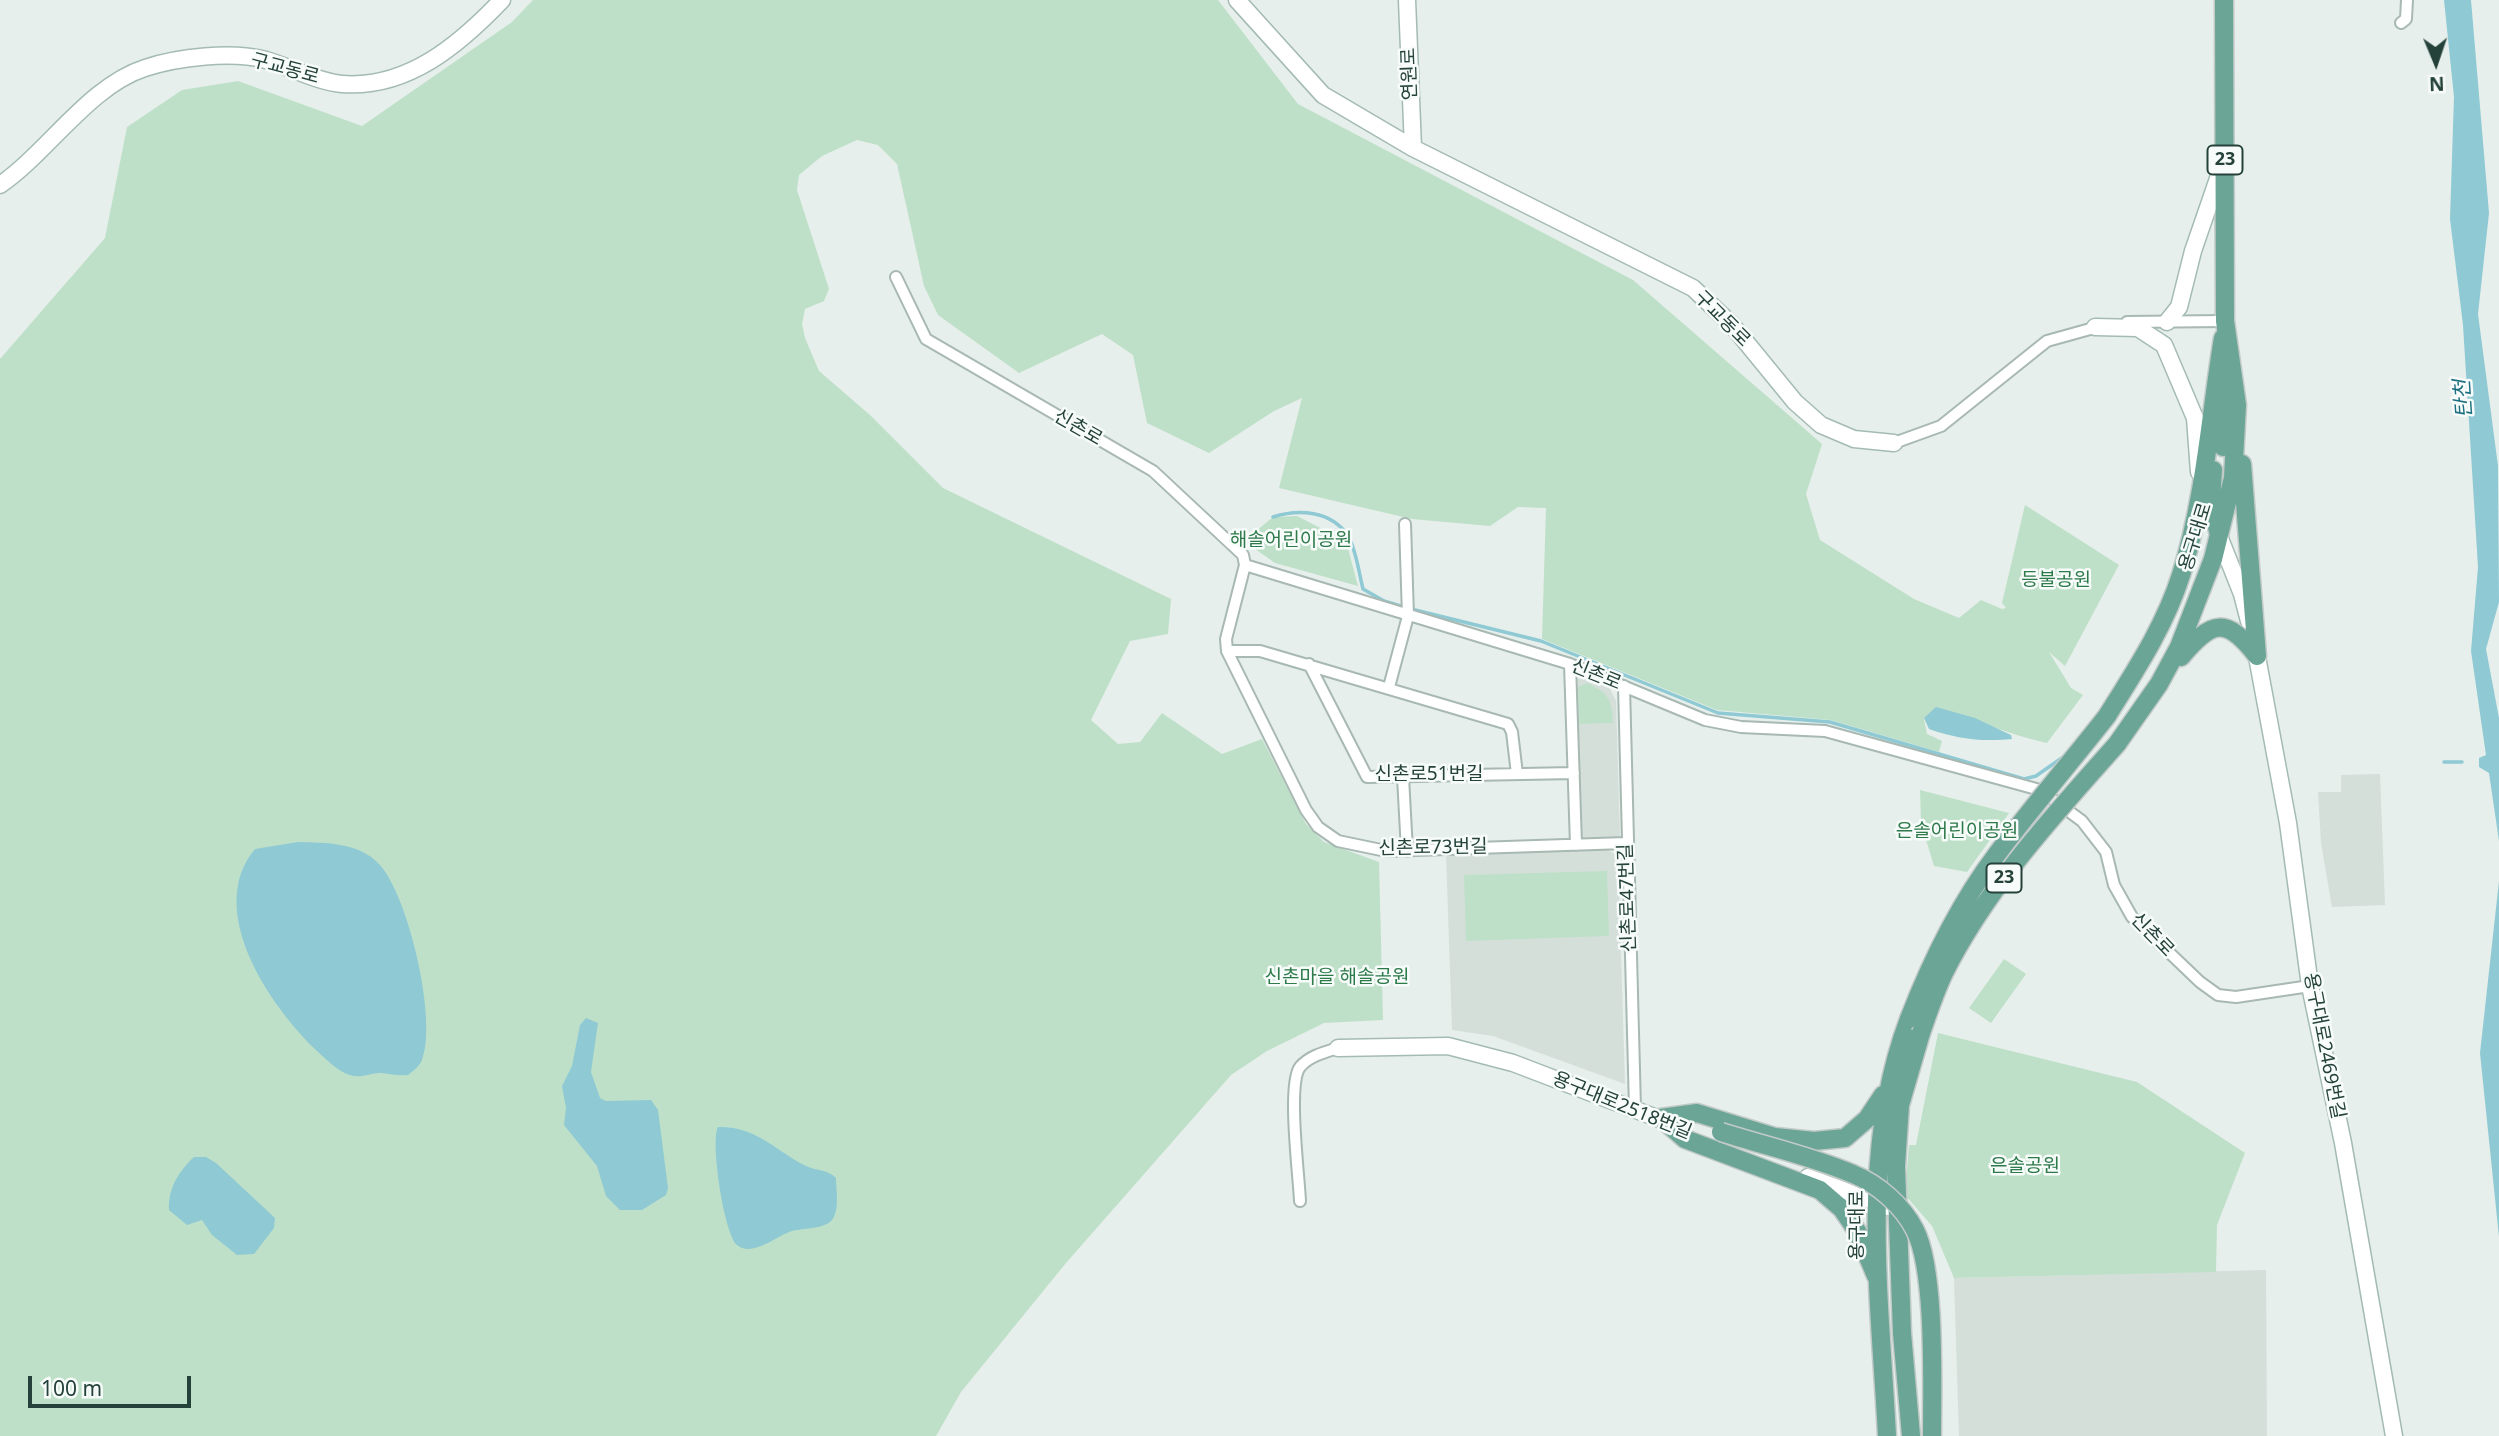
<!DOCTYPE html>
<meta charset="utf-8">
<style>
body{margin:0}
#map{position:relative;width:2499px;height:1436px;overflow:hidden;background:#e6efeb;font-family:"Noto Sans",sans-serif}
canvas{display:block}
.north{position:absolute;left:2401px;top:28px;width:70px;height:70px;-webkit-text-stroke:5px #f7fbf9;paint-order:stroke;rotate:178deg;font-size:19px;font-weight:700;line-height:28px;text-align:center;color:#24423a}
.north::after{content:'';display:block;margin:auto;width:24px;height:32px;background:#24423a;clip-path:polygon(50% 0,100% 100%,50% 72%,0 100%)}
.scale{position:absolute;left:28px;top:1376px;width:163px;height:32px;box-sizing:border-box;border:4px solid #24423a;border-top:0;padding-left:9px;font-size:21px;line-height:24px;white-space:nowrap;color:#24423a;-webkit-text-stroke:5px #f7fbf9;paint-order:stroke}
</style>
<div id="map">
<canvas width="2499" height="1436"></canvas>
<div class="north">N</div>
<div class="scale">100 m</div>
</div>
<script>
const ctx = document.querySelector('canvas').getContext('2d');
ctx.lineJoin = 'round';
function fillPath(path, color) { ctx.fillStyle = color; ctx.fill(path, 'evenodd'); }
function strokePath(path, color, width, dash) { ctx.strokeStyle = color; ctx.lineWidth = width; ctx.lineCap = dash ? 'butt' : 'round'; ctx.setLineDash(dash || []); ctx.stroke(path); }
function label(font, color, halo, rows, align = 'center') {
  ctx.font = font + ' "Noto Sans","Noto Sans KR",sans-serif'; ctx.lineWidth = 5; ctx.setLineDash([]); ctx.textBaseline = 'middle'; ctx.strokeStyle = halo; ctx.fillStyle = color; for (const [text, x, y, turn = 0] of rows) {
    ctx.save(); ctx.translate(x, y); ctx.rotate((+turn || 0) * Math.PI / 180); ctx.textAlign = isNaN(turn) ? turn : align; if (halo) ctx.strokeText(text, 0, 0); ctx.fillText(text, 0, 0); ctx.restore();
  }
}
const built = new Path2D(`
 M1584 677 1610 689 1616 701 1620 837 1581 838 1575 680Z
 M2380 774 2385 905 2332 907 2321 843 2318 792H2341V775Z
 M1608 850 1618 856 1625 1084 1493 1036 1452 1030 1446 854Z
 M2266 1270 2267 1436H1959L1954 1278Z`);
const green = new Path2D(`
 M533 0H1218L1298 104 1633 280 1822 444 1806 494 1820 540 1914 599 1959 618 1981 600 2002 609 2006 608 2002 603 2025 505 2119 565 2065 666 2049 652 2071 688 2083 695 2047 743C2008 735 1974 718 1936 708L1924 719 1927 734 1942 741 1939 752 1831 720 1717 710 1542 639 1546 508 1518 507 1490 526 1412 519 1279 488 1302 398 1274 411 1209 453 1147 423 1133 355 1102 334 1019 373 938 315 924 286 897 164 878 145 857 140 822 156 799 175 797 190 829 289 824 301 805 309 802 324 805 338 819 371 870 415 943 488 1171 599 1168 634 1130 641 1091 720 1118 744 1140 742 1162 713 1222 754 1262 739 1306 824 1324 842 1379 862 1383 1020 1324 1023 1267 1051 1231 1075 1066 1263 961 1392 936 1436H0V359L105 238 127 127 182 90 238 81 362 126 512 22Z
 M1297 516 1346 541 1358 586 1275 563 1244 541 1273 517Z
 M1587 683C1609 693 1612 700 1613 723L1579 724 1578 687Z
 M1920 790 2009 813 1967 872 1934 866 1921 823Z
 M1607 871 1609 936 1466 941 1464 875Z
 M2004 959 2026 974 1991 1023 1969 1008Z
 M1938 1033 2137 1082 2245 1153 2217 1225 2216 1272 1954 1278 1932 1226 1905 1195 1909 1145H1916Z`);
const water = new Path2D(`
 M2444 0H2471L2489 213 2478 314 2498 466 2499 602 2486 649 2499 718V841L2489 773 2479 767V758L2486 755 2471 651 2478 567 2463 325 2450 219 2454 97Z
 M1936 707 1975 718 2011 735 2012 739C1981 742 1958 739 1929 729L1924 718Z
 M298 842C325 843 359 842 379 864 408 894 438 1021 422 1060 420 1066 413 1071 408 1075 398 1076 391 1074 382 1073 372 1072 361 1079 350 1075 337 1071 326 1059 316 1050 270 1006 204 910 255 849Z
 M2499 881V1237L2480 1053Z
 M586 1018 598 1023 591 1072 600 1098 606 1101 651 1100 658 1110 668 1188 666 1195 642 1210H620L606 1196 597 1166 564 1125 566 1108 562 1086 572 1066 580 1025Z
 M718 1127C756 1126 776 1151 806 1166 816 1171 827 1169 836 1178 836 1189 840 1210 832 1220 825 1229 803 1228 792 1231 778 1235 752 1258 737 1245 724 1234 710 1141 718 1127Z
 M194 1157H206L216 1163 275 1218 274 1228 254 1254 237 1255 212 1235 202 1220 187 1225 169 1210C168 1189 178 1172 194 1157Z`);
const stream = new Path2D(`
 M1273 517C1298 509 1331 510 1348 536 1356 549 1359 573 1363 589L1384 601 1404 607
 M1411 609 1541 641 1718 713 1830 722 2024 779 2036 776 2066 755
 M2444 762H2462`);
const street = new Path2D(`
 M2401 23 2406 19 2407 0
 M896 277 926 339 1153 471 1243 555 1245 565 1226 639 1227 651 1306 810 1318 827 1338 841 1386 851 1626 843
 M2127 322 2225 321
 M1894 443 1941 426 2047 341 2101 326
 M1245 565 1570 664 1705 720 1741 727 1825 731 2040 790 2082 821 2106 852 2114 885 2132 917 2200 982 2218 995 2236 997 2310 986
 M1227 651H1260L1508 724 1512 732 1517 774
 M1309 664 1367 777 1574 773
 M1570 664 1576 845
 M1624 686 1635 1109
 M1389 687 1408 616 1405 524
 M1403 777 1407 851
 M1300 1201C1299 1176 1287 1084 1300 1067 1309 1056 1325 1052 1338 1048`);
const secondary = new Path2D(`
 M1237 0 1323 95 1413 148 1693 288 1732 325 1795 402 1821 425 1854 439 1894 443
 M1407 0 1413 148
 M0 185C48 152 89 86 145 68 178 57 232 51 266 60 290 67 318 82 342 84 408 89 460 44 502 0
 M2167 322 2179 307 2193 251 2223 164
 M2095 327 2138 328 2164 345 2195 418 2199 472
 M2219 536 2242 594 2249 621
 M2255 646 2288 823 2310 986 2343 1143 2394 1436
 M1338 1048 1448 1046 1513 1063 1670 1123
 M1808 1177 1889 1207`);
const primary = new Path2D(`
 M2223 447 2224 384
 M2242 464 2257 656
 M2213 470 2211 501 2219 535
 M2181 657C2212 620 2226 616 2257 656
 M2107 716C2135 671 2165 626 2181 575 2205 499 2210 417 2223 338
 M2117 744 2159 684 2179 647 2213 559 2233 478 2237 405 2225 321 2224 0
 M1661 1118 1685 1139 1820 1190 1842 1209 1857 1231 1876 1276
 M1661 1118 1697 1113 1775 1137 1814 1141 1845 1138 1867 1119 1883 1095
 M1887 1436C1880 1299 1859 1150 1909 1019
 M1911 1436 1902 1333 1896 1166 1900 1105 1921 1033`);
const primaryBridge = new Path2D(`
 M1909 1019C1931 962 1960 903 1997 854 2032 807 2071 762 2107 716
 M1921 1033C1928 1013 1935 992 1944 973 1987 887 2054 815 2117 744
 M1721 1132C1765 1146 1811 1156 1853 1174 1878 1184 1903 1206 1915 1230 1936 1271 1932 1387 1932 1436`);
const shields = [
 [2225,160,35],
 [2004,878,35]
];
const shieldNames = [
 ["23",2225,160],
 ["23",2004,878]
];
const streetNames = [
 ["구교동로",285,69,15],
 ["연원로",1410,74,-92],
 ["구교동로",1722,319,45],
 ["신촌로",1078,428,30],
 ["용구대로",2196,537,-73],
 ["신촌로",1596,675,22],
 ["신촌로51번길",1429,775],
 ["신촌로73번길",1433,848,-1],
 ["신촌로47번길",1628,898,-92],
 ["신촌로",2152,935,46],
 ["용구대로2469번길",2324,1046,79],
 ["용구대로2518번길",1622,1106,22],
 ["용구대로",1858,1225,-90]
];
const parkNames = [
 ["해솔어린이공원",1291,541],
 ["등불공원",2056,581],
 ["은솔어린이공원",1957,832],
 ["신촌마을 해솔공원",1337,978],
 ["은솔공원",2025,1167]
];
const waterNames = [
 ["탄천",2464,399,-94]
];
fillPath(built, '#d4dfda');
fillPath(green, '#bfe0c8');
fillPath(water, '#8ec9d4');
strokePath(stream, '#8ec9d4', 3.5);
strokePath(street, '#a8b8b2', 14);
strokePath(secondary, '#a4bbb3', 19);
strokePath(primary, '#c2cac8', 21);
strokePath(street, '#fff', 10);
strokePath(secondary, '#fff', 16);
strokePath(primary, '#6aa596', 18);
strokePath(primaryBridge, '#c2cac8', 21, []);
strokePath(primaryBridge, '#6aa596', 18);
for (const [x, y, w] of shields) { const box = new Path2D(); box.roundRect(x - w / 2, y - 14.5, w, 29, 5); ctx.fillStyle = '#f7fbf9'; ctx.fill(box); strokePath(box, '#24423a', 2); }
label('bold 18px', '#24423a', null, shieldNames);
label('19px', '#24423a', '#f7fbf9', streetNames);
label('19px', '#2d7a4b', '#f7fbf9', parkNames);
label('italic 21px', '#1c6f80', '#f7fbf9', waterNames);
</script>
